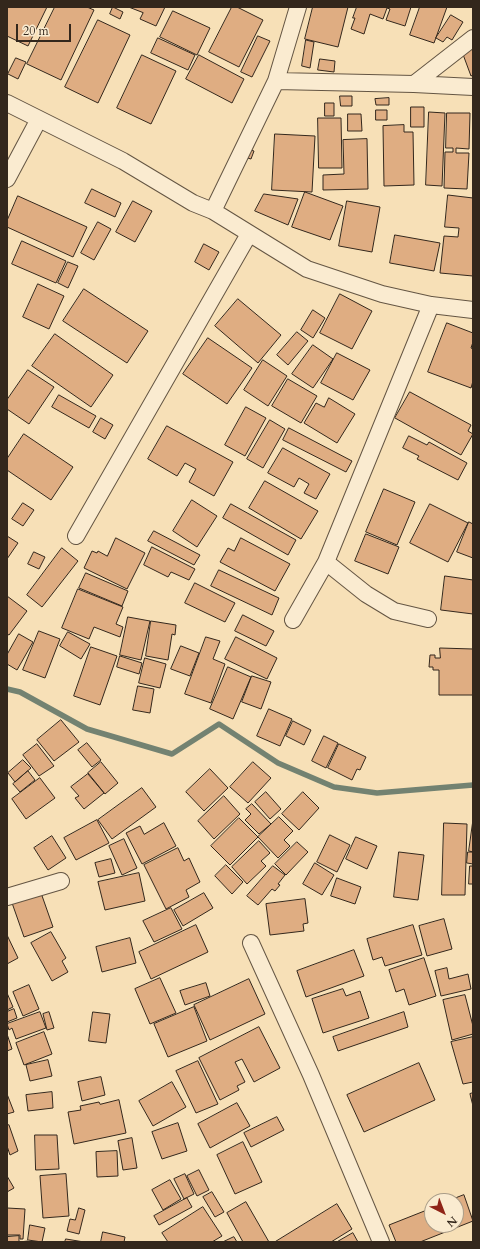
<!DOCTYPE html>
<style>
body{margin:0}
#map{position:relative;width:480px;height:1249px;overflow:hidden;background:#f7e0b7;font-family:Cardo,serif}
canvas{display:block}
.frame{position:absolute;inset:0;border:8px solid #33271c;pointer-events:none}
.north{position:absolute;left:424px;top:1193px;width:40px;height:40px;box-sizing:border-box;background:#faebd0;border:1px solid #aa9d88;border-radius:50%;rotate:138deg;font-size:11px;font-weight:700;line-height:16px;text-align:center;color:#33271c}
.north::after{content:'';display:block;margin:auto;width:14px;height:18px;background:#8f2418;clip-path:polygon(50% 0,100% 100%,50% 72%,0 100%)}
.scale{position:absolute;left:16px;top:24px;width:55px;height:18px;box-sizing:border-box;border:2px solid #33271c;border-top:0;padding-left:5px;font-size:12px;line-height:14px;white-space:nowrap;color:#33271c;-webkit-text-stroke:3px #faebd0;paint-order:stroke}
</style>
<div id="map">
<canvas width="480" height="1249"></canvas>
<div class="frame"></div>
<div class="north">N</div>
<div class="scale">20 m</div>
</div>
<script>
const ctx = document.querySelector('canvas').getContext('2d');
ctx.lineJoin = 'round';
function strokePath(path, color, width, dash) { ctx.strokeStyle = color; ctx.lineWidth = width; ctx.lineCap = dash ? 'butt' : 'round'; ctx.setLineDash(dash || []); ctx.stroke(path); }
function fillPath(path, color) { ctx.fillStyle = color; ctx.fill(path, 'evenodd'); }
const stream = new Path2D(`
 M7 689 20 692 87 729 172 754 219 724 278 763 334 787 377 793 473 785`);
const building = new Path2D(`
 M7 7H47L28 46 7 36Z
 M55 7H87L94 10 61 80 27 64Z
 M113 7 123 12 120 19 110 14Z
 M129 7H165L156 26 140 19 143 13Z
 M232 7H237L263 20 239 67 209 52Z
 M313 7H348L338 47 305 39Z
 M357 7H411L405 26 386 20 390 9 387 8 383 19 370 14 364 34 351 29 355 18H353Z
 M420 7H447L434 43 410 35Z
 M173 11 210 28 197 55 160 37Z
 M451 15 463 22 452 40 447 37 443 42 436 38Z
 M98 20 130 35 98 103 65 87Z
 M258 36 270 41 252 77 241 72Z
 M158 38 195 55 188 70 151 53Z
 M306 40 314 42 310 68 302 66Z
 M473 45V75L471 76 461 49Z
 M142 55 176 71 151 124 117 108Z
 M199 55 244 79 232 103 186 79Z
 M16 58 26 62 18 79 8 74Z
 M320 59 335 61 334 72 318 70Z
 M340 96H352V106H341Z
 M389 98V105H376L375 99Z
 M325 103H334V116H325Z
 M411 107H424V127H411Z
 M376 110H387V120H376Z
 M429 112 445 113 442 186 426 185Z
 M447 113H470L469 149 456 148V153H469L467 189 444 188 445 152H453V148H446Z
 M348 114H361L362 131H348Z
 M318 118H341L342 168H319Z
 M404 125V132H413L414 185 384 186 383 126Z
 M275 134 315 136 312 192 272 190Z
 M367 139 368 189 323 190V175L344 174 343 140Z
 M247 149 254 151 251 159 244 157Z
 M92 189 121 203 115 217 85 203Z
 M305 192 343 206 330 240 292 227Z
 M264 194 298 199 288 225 255 211Z
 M448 195 473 198V276L440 273 444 236 458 237 459 228 445 227Z
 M18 196 87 227 73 257 7 227V221Z
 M133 201 152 211 135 242 116 232Z
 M347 201 380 207 372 252 339 246Z
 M98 222 111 229 94 260 81 253Z
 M395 235 440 243 434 271 390 263Z
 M22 241 66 261 56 283 12 264Z
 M204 244 219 252 209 270 195 262Z
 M68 262 78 266 68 288 58 283Z
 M38 284 64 296 49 329 23 317Z
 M84 289 148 331 127 363 63 321Z
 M340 294 372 311 352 349 320 333Z
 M238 299 281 335 258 363 215 326Z
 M313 310 325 318 313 338 301 330Z
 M447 323 473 333V342L471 348 473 349V381L471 388 428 372Z
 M297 332 308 341 288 365 277 355Z
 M55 334 113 375 91 407 32 366Z
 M208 338 252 368 227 404 183 374Z
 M313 345 333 359 313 388 292 374Z
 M337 353 370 370 353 400 321 383Z
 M263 360 287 376 268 406 244 390Z
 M28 370 54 387 29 424 7 409V400Z
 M288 379 317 396 301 423 272 406Z
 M410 392 471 425 468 431 473 434 461 455 395 418Z
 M59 395 96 416 89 428 52 407Z
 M329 398 355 414 337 443 304 423 316 403 324 407Z
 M246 407 266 418 245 456 225 445Z
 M101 418 113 425 105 439 93 432Z
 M270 420 285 429 263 468 247 459Z
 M167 426 233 462 214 496 189 482 196 469 185 463 177 476 148 459Z
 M289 428 352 461 346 472 283 440Z
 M24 434 73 467 51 500 7 470V459Z
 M409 436 427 445 429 442 467 463 458 480 417 459 419 456 403 448Z
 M283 448 330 474 316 499 304 493 309 484 299 478 294 487 268 473Z
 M265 481 318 511 301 539 249 508Z
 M384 489 415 502 397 545 366 532Z
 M192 500 217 516 197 547 173 531Z
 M23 503 34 510 23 526 12 519Z
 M231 504 296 540 288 555 223 518Z
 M430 504 468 523 448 562 410 543Z
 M469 522 473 524V558L457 552Z
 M154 531 200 555 194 565 148 541Z
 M366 534 399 547 388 574 355 561Z
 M7 536 18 543 7 559Z
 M116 538 145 553 127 589 84 568 92 551 97 553 98 551 107 556Z
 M241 538 290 564 275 591 220 562 228 548 234 551Z
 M152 547 195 569 189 580 171 572 168 577 144 565Z
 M62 548 78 561 42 607 27 595Z
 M34 552 45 557 39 569 28 564Z
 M219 570 279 598 272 615 211 586Z
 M86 573 128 591 122 606 79 588Z
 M445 576 473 580V614L441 610Z
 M195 583 235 603 225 622 185 603Z
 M78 589 123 607 116 624 123 627 120 637 94 627 89 639 62 628Z
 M7 596 27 611 9 635 7 634Z
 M243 615 274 631 266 646 235 631Z
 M128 617 150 621 141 660 120 655Z
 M151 621 176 625 175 635 172 634 168 660 146 656Z
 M39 631 60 639 45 678 23 670Z
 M68 632 90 644 81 659 60 646Z
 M19 634 33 642 17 670 7 664V655Z
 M206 637 220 641 213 659 225 664 211 703 185 694Z
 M236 637 277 658 267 679 225 659Z
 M181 646 199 653 190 676 171 669Z
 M91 647 117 656 100 705 74 696Z
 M440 648 473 649V695H439V670H433V667H429L430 655H435V658H440Z
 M120 656 142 663 139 674 117 667Z
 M145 658 166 664 160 688 139 683Z
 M228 667 251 677 233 719 210 709Z
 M252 676 271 682 261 709 242 702Z
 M138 686 154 689 150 713 133 710Z
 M269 709 292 719 280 746 257 736Z
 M61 720 79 742 54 761 37 740Z
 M293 721 311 730 304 745 286 736Z
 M324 736 338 743 326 768 312 761Z
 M87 743 101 760 92 767 78 750Z
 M37 744 54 766 39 776 23 755Z
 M339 744 366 757 360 770 357 769 352 780 328 768Z
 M23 760 31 768 15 782 8 773Z
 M101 762 118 783 105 794 88 773Z
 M253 762 271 778 248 803 230 787Z
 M210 769 228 788 204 811 186 792Z
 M28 771 35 780 20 792 13 784Z
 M88 774 104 793 84 809 75 798 79 796 71 787Z
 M40 778 55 798 26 819 12 799Z
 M142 788 156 807 112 839 98 820Z
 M266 792 281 809 270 819 255 802Z
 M303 792 319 808 299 830 282 814Z
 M224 796 240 814 214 839 198 821Z
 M252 804 271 824 259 834 245 820 251 814 246 809Z
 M279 817 293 831 284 840 290 846 278 858 258 837Z
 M239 818 258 837 230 865 211 846Z
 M97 820 109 843 76 860 64 838Z
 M473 820V852L469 851Z
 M164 823 176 846 142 864 126 833 140 826 144 834Z
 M444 823 467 824 465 895H442Z
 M330 835 350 845 337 872 317 862Z
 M52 836 66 858 48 870 34 848Z
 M356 837 377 846 367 869 346 859Z
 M124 839 137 868 122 875 109 846Z
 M259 841 270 853 261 861 266 866 247 884 232 867Z
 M297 842 308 852 286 875 275 864Z
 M178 848 184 861 189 858 200 882 186 890 189 897 166 909 144 865Z
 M399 852 424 855 418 900 394 897Z
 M468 852H473V864L467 863Z
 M111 859 115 873 99 877 95 863Z
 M315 863 334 875 322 895 303 884Z
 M226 865 243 882 232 894 215 876Z
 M273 866 285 875 278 884 280 885 275 891 272 889 258 905 247 896Z
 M470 866H473V884H469Z
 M139 873 145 901 105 910 98 882Z
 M337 878 361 887 355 904 331 896Z
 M40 890 53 927 24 937 11 900Z
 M204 893 213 908 183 926 174 910Z
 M305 899 308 923 303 924 304 931 270 935 266 904Z
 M171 908 182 929 154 942 143 921Z
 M444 919 452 949 427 956 419 926Z
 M196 925 208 952 151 979 139 952Z
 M413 925 422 955 385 966 382 957 373 960 367 939Z
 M51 932 66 958 62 961 68 972 52 981 31 943Z
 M7 935 18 958 7 964Z
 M130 938 136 963 102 972 96 947Z
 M354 950 364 976 306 997 297 971Z
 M424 958 436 996 409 1005 404 989 396 992 389 970Z
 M447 968 449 979 468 974 471 989 441 996 435 971Z
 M160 978 176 1013 150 1024 135 989Z
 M249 979 265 1014 210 1040 194 1005Z
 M206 983 210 996 185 1005 180 991Z
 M29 985 39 1009 23 1016 13 992Z
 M343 989 346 996 360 991 369 1018 323 1033 312 999Z
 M7 993 13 1007 7 1010Z
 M465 995 473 1026V1034L452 1040 443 1000Z
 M194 1007 207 1041 168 1057 154 1024Z
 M14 1009 17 1018 7 1022V1012Z
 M40 1012 46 1028 16 1039 12 1028 9 1030 7 1024Z
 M49 1012 54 1028 47 1030 43 1014Z
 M93 1012 110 1014 106 1043 89 1041Z
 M404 1012 408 1027 338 1051 333 1037Z
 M259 1027 280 1068 254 1082 242 1059 235 1062 245 1082 237 1086 239 1090 220 1100 199 1058Z
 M44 1032 52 1054 24 1065 16 1043Z
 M7 1034 12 1049 7 1051Z
 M473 1037V1082L463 1084 451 1042Z
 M48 1060 52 1076 30 1081 26 1065Z
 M198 1061 218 1104 196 1113 176 1071Z
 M419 1063 435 1100 364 1132 347 1095Z
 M101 1077 105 1095 82 1101 78 1082Z
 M172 1082 186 1107 153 1126 139 1101Z
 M52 1092 53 1108 28 1111 26 1095Z
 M473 1093V1106L470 1094Z
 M7 1094 14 1112 7 1114Z
 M119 1100 126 1133 74 1144 68 1112 81 1110 80 1106 99 1102 100 1104Z
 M237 1103 250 1126 210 1148 198 1124Z
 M277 1117 284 1130 251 1147 244 1133Z
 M178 1123 187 1151 162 1159 152 1132Z
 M9 1125 18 1151 10 1155 7 1146V1126Z
 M35 1135H57L59 1169 36 1170Z
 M132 1138 137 1168 123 1170 118 1141Z
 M243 1142 262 1182 235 1194 217 1155Z
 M117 1151 118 1176 97 1177 96 1152Z
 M199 1170 209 1190 197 1196 187 1176Z
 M66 1174 69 1216 43 1218 40 1176Z
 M185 1174 194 1194 184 1199 174 1179Z
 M7 1176 14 1188 7 1192Z
 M170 1180 181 1199 163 1210 152 1190Z
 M212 1192 224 1212 215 1217 203 1197Z
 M464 1195 473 1221 420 1242H396L389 1225 432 1208V1225H456V1201H448Z
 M187 1198 192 1207 159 1225 154 1216Z
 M246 1202 269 1242H243L227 1213Z
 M337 1204 352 1229 331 1242H275Z
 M203 1207 222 1236 212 1242H168L162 1233Z
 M7 1208 25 1209 23 1239H20V1235H7Z
 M79 1208 85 1210 79 1234 67 1231 70 1219 75 1220Z
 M30 1225 45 1228 42 1242 28 1240Z
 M103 1232 125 1237 124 1242H101Z
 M353 1233 358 1242H337Z
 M19 1236V1242L28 1241V1242H7V1237Z
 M234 1237 237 1242H223Z
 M66 1239 84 1242H65Z`);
const minor = new Path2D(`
 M276 81 414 84 473 87
 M414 84 473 38
 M7 103 123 161 193 203 213 211 276 81 298 7
 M7 179 39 119
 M213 211 307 269 382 294 431 305 473 310
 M76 536 249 234
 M326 562 366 594 394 611 428 619
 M293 620 326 562 431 305
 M7 897 61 881
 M251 943 311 1075 381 1242`);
strokePath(stream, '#738271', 5.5);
fillPath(building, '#dfad82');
strokePath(building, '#33271c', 1);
strokePath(minor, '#645543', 18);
strokePath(minor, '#faebd0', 16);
</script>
